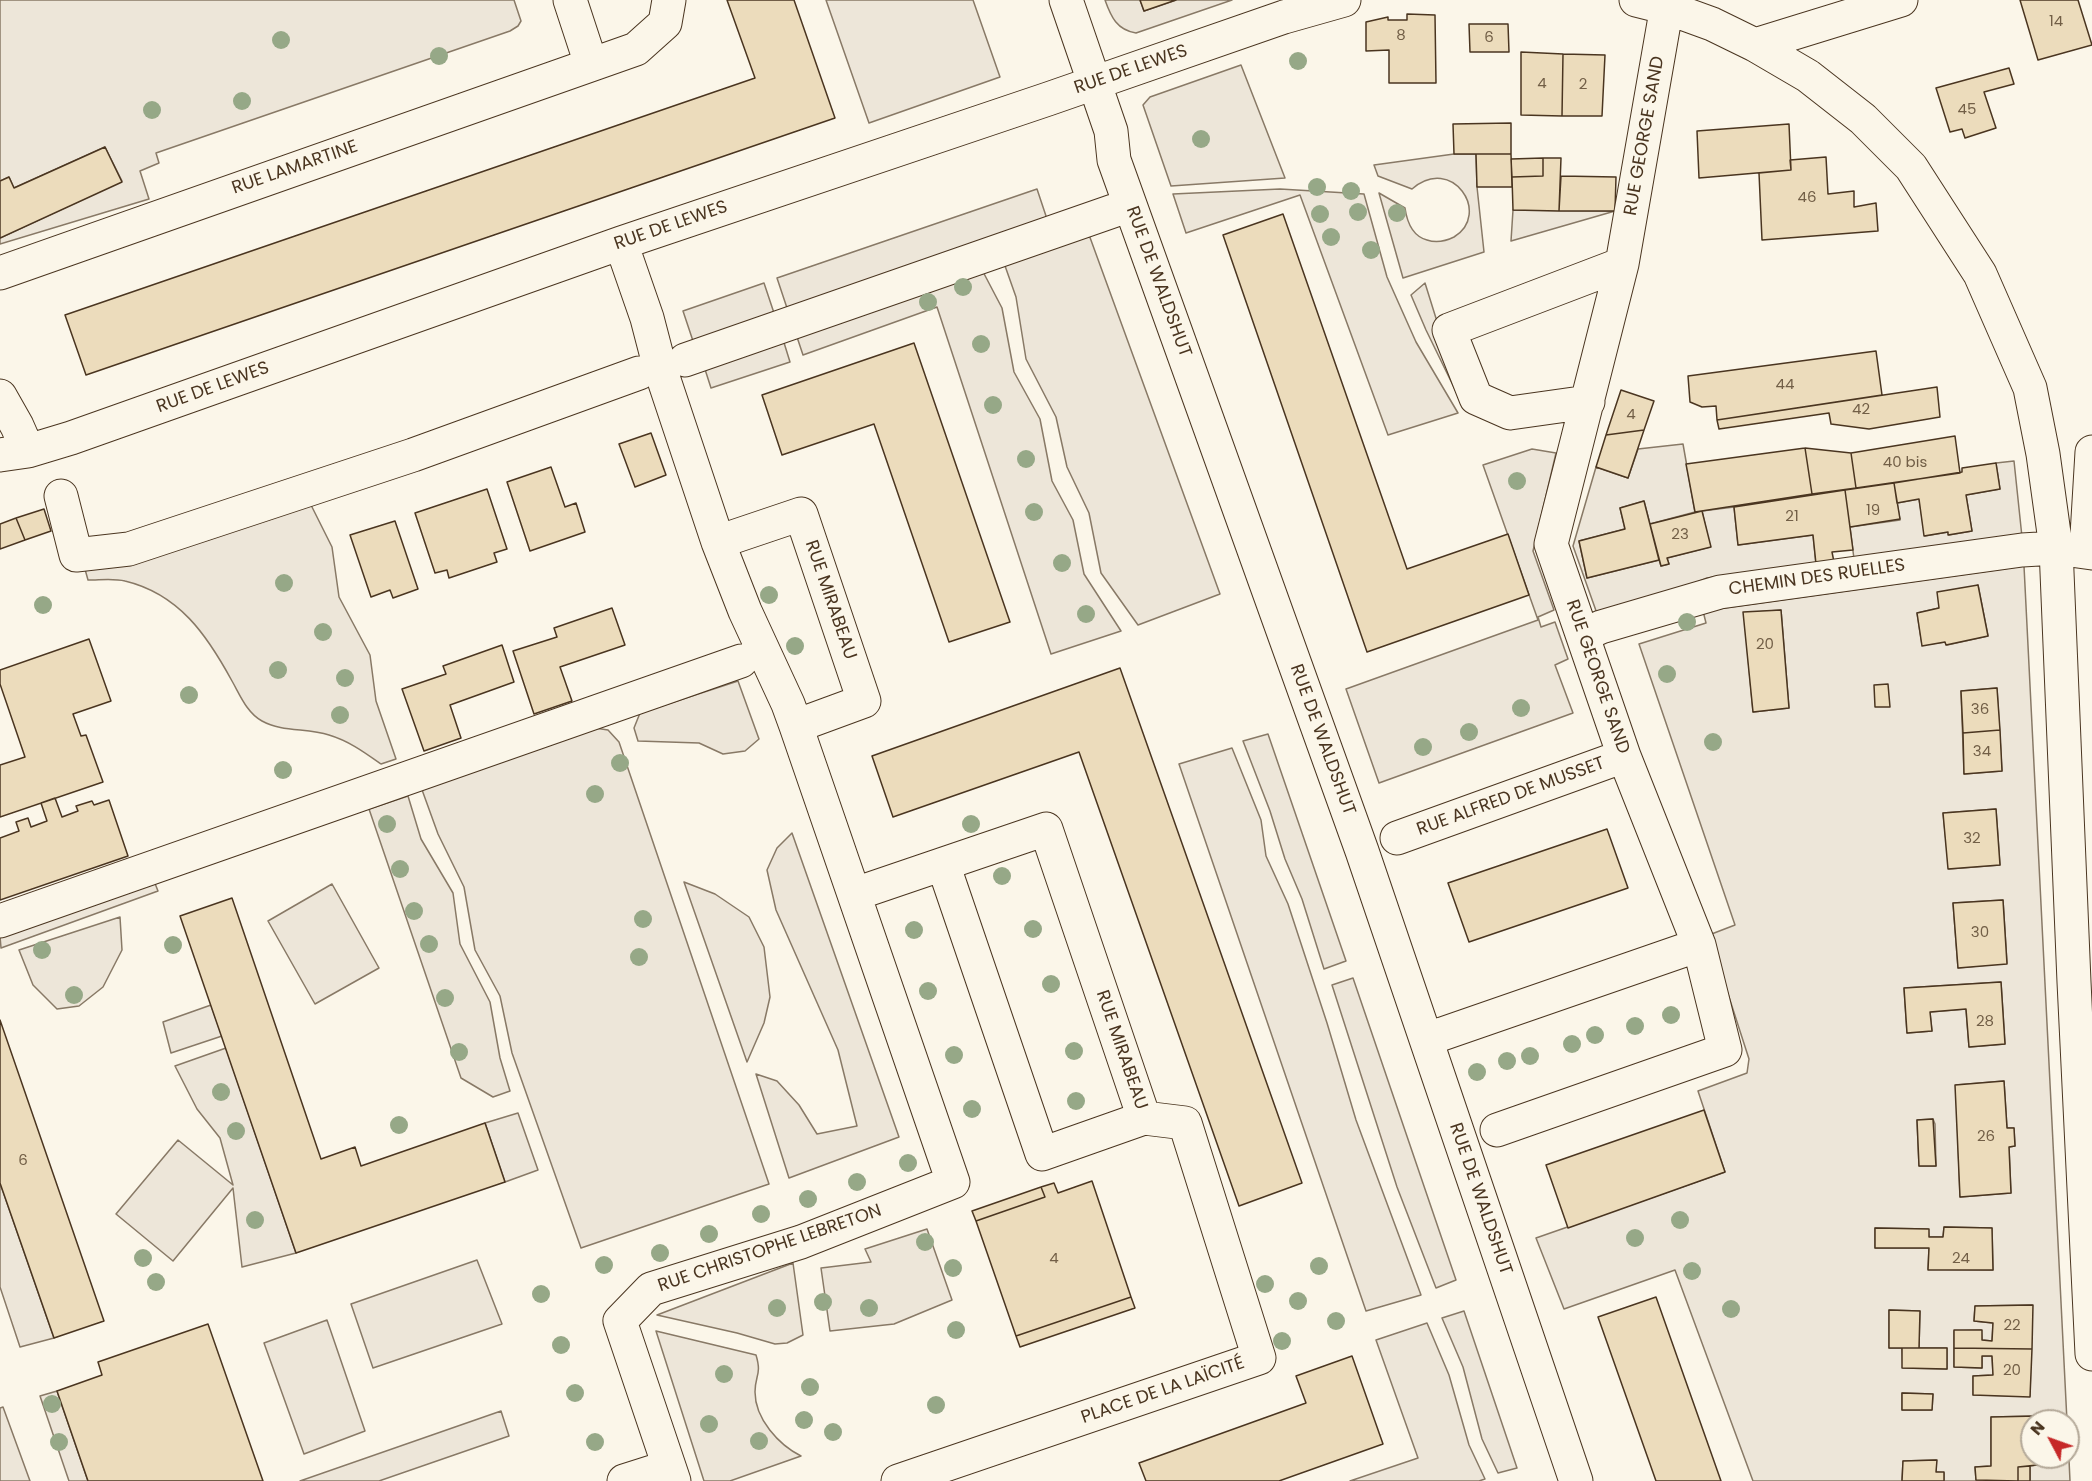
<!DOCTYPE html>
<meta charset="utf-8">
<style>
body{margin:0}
#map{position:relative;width:2092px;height:1481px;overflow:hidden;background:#fbf6e9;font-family:Poppins,sans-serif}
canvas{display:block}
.north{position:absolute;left:2020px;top:1409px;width:60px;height:60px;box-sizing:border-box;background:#fbf6e9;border:2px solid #b4a999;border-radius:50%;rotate:311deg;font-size:16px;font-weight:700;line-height:24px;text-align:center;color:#4a3520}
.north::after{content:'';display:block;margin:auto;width:21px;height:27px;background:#c62828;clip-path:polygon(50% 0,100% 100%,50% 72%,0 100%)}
</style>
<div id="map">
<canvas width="2092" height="1481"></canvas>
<div class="north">N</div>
</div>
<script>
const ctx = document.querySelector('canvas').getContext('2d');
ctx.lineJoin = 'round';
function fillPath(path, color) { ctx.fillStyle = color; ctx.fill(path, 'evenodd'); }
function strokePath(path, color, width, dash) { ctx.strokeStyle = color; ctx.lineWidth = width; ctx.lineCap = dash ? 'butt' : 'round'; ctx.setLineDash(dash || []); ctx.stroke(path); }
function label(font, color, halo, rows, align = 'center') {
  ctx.font = font + ' Poppins,sans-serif'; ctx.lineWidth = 4.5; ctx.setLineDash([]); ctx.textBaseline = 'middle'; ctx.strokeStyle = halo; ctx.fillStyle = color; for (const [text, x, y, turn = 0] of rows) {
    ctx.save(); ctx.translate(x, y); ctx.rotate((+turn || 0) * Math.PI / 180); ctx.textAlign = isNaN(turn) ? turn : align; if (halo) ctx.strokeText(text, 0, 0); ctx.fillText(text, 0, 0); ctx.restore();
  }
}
const green = new Path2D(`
 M0 0H514L521 21 518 26 510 31 156 153 159 163 140 171 149 199 0 244V238L122 181 105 147 14 188 9 177 0 181Z
 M826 0H973L1000 77 869 123Z
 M1105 0H1140L1144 11 1176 0H1232L1136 33C1117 30 1111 17 1105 0Z
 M1241 65 1285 178 1171 186 1143 105 1150 97Z
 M1454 154H1476L1477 187 1484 252 1403 278 1379 193 1405 208C1407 222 1412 236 1427 240 1436 243 1446 241 1454 237 1492 214 1452 154 1412 189L1378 176 1374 165Z
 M1037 189 1049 225 789 314 777 278Z
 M1280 189 1364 194 1387 277 1416 342 1458 413 1388 435 1300 195 1186 233 1173 194Z
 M1513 210 1615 211 1511 241Z
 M1088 232 1220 594 1138 625 1101 573 1089 513 1067 467 1056 417 1026 359 1016 297 1004 263Z
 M980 266 1002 308 1014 372 1040 419 1052 481 1073 520 1084 574 1121 631 1051 654 937 307 803 355 795 331Z
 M764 283 776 319 695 347 683 311Z
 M1425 283 1464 408 1426 330 1411 295Z
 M781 333 790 362 711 388 702 360Z
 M1683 444 1695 512 1650 524 1644 501 1620 508 1625 529 1579 541 1587 578 1659 560 1661 566 1669 564 1667 558 1710 547 1702 511 1734 507 1738 545 1813 535 1816 564 1707 578 1600 622 1573 546 1596 467 1628 478 1638 449Z
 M1532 449 1556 453 1533 551 1554 610 1538 617 1541 627 1555 622 1568 659 1555 665 1573 713 1379 783 1346 689 1538 620 1483 465Z
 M2014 461 2022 537 1854 559 1850 527 1900 520 1897 503 1919 499 1925 536 1948 532 1949 535 1972 531 1966 495 2000 489 1996 463Z
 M306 495 332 547 339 597 370 655 376 701 396 759 381 764C364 752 349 741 329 735 307 728 282 732 262 721 247 713 240 695 232 681 207 635 179 594 125 581 114 578 100 580 88 580L83 562Z
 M2024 566 2067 1421H2038L2037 1416 1991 1417V1466L1975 1467 1976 1480 1984 1479V1481H1944V1473L1936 1472V1460L1903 1461 1902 1481H1753L1675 1270 1564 1309 1536 1238 1725 1172 1698 1091 1747 1073 1749 1059 1709 935 1735 925 1639 644 1706 623 1703 611ZM1978 585 1988 636 1947 645 1945 642 1922 645 1917 613 1939 608ZM1781 610 1789 708 1753 712 1744 613ZM1997 688 2002 771 1964 774 1961 691ZM1996 809 2000 865 1949 869 1943 813ZM2003 900 2007 963 1958 968 1953 903ZM2001 982 2005 1044 1969 1047 1966 1009 1930 1012 1932 1031 1907 1033 1904 988ZM2004 1081 2007 1128H2014L2015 1146 2009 1147 2011 1193 1960 1197 1956 1085ZM1933 1119 1935 1124 1936 1166H1919L1917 1120ZM1944 1227 1992 1228 1993 1270 1928 1269 1929 1248H1875V1228L1928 1229 1929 1237H1943ZM2032 1305 2030 1396 1973 1395V1376L1993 1375 1992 1356H1982V1368L1954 1367V1331L1981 1330 1982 1340 1992 1341 1993 1323 1974 1321 1975 1306ZM1889 1310 1920 1311 1919 1348H1947V1369L1903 1368 1902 1348H1889ZM1902 1393 1933 1394 1932 1410H1902Z
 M738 681 759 739 745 751 723 754 699 743 638 741 634 728 640 713Z
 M595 728 608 730 619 742 769 1184 581 1248 512 1053 500 996 475 950 464 887 438 834 421 787Z
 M1268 734 1346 961 1324 969 1302 899 1285 859 1270 811 1243 741Z
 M1232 748 1261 820 1266 856 1288 904 1327 1023 1356 1120 1421 1295 1366 1311 1179 764Z
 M408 796 421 839 453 893 460 944 490 1002 500 1058 510 1091 493 1097 461 1078 369 809Z
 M792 833 899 1137 789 1178 756 1074 777 1081 799 1105 817 1134 857 1126 838 1050 776 910 767 870 777 848Z
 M154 881 158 891 1 948 0 936Z
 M684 882 715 894 749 917 764 947 770 997 764 1023 747 1062Z
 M332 884 379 968 315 1004 268 921Z
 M120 917 122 950 103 987 79 1006 57 1009 33 985 19 950Z
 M1353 978 1456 1280 1436 1288 1397 1187 1332 985Z
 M211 1005 222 1036 171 1053 163 1022Z
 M226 1048 296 1253 242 1267 233 1188 173 1261 116 1214 178 1140 233 1185 220 1138 197 1109 175 1066Z
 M518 1113 538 1170 505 1182 485 1123Z
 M0 1183 54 1338 20 1347 0 1287Z
 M927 1229 952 1300 894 1324 830 1331 821 1268 871 1262 865 1249Z
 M477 1260 502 1324 373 1368 351 1304Z
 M793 1263 803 1335 787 1343 775 1344 737 1333 657 1315Z
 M1464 1311 1517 1468 1498 1473 1482 1439 1463 1367 1442 1318Z
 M327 1320 365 1431 304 1454 264 1343Z
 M1427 1323 1449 1375 1469 1445 1485 1479 1479 1481H1350L1418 1458 1376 1340Z
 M656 1331 756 1355C762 1375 755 1375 755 1392 755 1419 779 1445 801 1456L730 1481H704Z
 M57 1391 88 1481H69L40 1396Z
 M3 1407 30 1481H0V1408Z
 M501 1411 509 1436 379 1481H300Z
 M2068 1438 2070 1481H2030V1466L2037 1465V1457H2068Z`);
const building = new Path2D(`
 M727 0H794L835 118 86 375 65 315 755 78Z
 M1140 0H1176L1144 11Z
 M2020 0H2078L2092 45 2038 60Z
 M1407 14 1435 15 1436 83H1389V50L1366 51V22L1388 17V20H1407Z
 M1469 24H1508L1509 52H1470Z
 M1521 52 1563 54 1562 116 1521 115Z
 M1563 54 1605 55 1602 116H1562Z
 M2009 68 2014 84 1984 92 1996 128 1965 138 1962 129 1950 132 1936 88Z
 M1511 123V154H1454L1453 124Z
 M1789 124 1791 170 1699 178 1697 131Z
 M105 147 122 182 0 238V181L9 177 14 188Z
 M1476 154H1511L1512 187H1477Z
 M1826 157 1828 194 1854 191V207L1876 203 1878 231 1762 240 1759 173 1791 170 1790 160Z
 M1543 158V176L1512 177 1511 159Z
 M1543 158H1561L1559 211 1513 210 1512 177 1543 176Z
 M1561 176 1616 177 1615 211H1559Z
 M1283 214 1407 569 1508 534 1529 595 1367 652 1223 235Z
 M914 343 1010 622 949 642 874 424 782 455 762 395Z
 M1876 351 1882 395 1717 420 1716 406 1702 407 1690 402 1688 376Z
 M1937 387 1940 417 1869 429 1831 424 1829 413 1719 429 1717 420Z
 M1621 390 1654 401 1644 430 1606 435Z
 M1644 430 1628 478 1596 467 1606 435Z
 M651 433 666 475 635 487 619 444Z
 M1955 436 1960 473 1856 488 1851 453Z
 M1805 448 1851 453 1856 488 1812 494Z
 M1805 448 1812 494 1695 512 1686 464Z
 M1996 463 2000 489 1966 495 1972 531 1948 535V532L1924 536 1919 499 1897 503 1894 483 1962 472V468Z
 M551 467 565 507 576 503 585 532 530 551 507 482Z
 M1894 483 1900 519 1850 527 1845 490Z
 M487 489 507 549 494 553 497 562 449 578 447 570 435 573 415 513Z
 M1845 490 1853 550 1832 552 1834 562 1816 564 1813 535 1738 545 1734 507Z
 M1644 501 1659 560 1587 578 1579 541 1625 529 1620 508Z
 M44 509 51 531 25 540 16 518Z
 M1702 511 1711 547 1667 558 1669 564 1661 566 1650 524Z
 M16 518 25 540 0 549V524Z
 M395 521 418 589 393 598 390 590 371 597 350 535Z
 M1978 585 1988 636 1946 645 1945 642 1922 646 1917 613 1939 608 1937 592Z
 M612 608 625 645 560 667 572 701 534 714 513 651 557 637 554 628Z
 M1781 610 1789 708 1753 712 1743 612Z
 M89 639 111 701 73 714 81 736 86 735 103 782 0 817V765L25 757 0 684V670Z
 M502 645 514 682 450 705 461 738 424 751 402 689 446 674 443 666Z
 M1120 668 1302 1183 1239 1206 1079 752 893 817 872 756Z
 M1888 684 1890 707H1875L1874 685Z
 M1997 688 2000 730 1963 733 1961 691Z
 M2000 730 2002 771 1964 774 1963 733Z
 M55 798 62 817 78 811 76 806 92 801 94 805 109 800 128 856 0 900V838L19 831 16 822 28 818 31 827 47 821 41 803Z
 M1996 809 2000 865 1948 869 1943 813Z
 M1607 829 1628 888 1469 942 1448 883Z
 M232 898 321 1159 355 1147 361 1166 485 1123 505 1182 296 1253 180 916Z
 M2003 900 2007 964 1958 968 1953 903Z
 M2001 982 2005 1044 1969 1047 1966 1009 1930 1012 1932 1031 1907 1033 1904 988Z
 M0 1020 104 1321 54 1338 0 1183Z
 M2004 1081 2007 1128H2014L2015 1146 2009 1147 2011 1193 1960 1197 1955 1085Z
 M1704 1110 1725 1172 1568 1228 1546 1165Z
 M1933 1119 1936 1166H1919L1917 1120Z
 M1092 1181 1131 1297 1016 1336 976 1221 1045 1197 1041 1187 1054 1183 1058 1193Z
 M1041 1187 1045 1197 976 1221 972 1211Z
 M1944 1227 1992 1228 1993 1270H1928L1929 1248H1875V1228L1929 1229V1237H1943Z
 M1131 1297 1135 1308 1020 1347 1016 1336Z
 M1656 1297 1721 1481H1656L1598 1317Z
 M2033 1305 2032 1349 1954 1348V1330H1982V1340L1992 1341 1993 1323 1974 1321 1975 1306Z
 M1889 1310 1920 1311 1919 1348H1889Z
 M208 1324 263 1481H88L57 1391 102 1375 98 1362Z
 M1902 1348H1947V1369L1902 1368Z
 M1954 1348 2032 1349 2030 1397 1973 1395V1376L1993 1375 1992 1356H1982V1368L1954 1367Z
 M1352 1356 1383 1444 1279 1481H1146L1139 1463 1306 1403 1296 1376Z
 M1902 1393 1933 1394 1932 1410H1902Z
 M2038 1416V1421H2032V1457H2037V1465L2018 1467V1481L1976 1480 1975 1467 1991 1466V1417Z
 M1937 1460 1936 1472H1944V1481H1902L1903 1461Z
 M2030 1466V1481H2018V1467Z`);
const minor = new Path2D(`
 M570 0 591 64
 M1066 0 1111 131 1114 160 1362 851 1576 1481
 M1636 0 1668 8 1712 24 1755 45 1808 76 1863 119 1911 167 1980 274 2030 388 2043 454 2056 548 2074 982 2092 1354
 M1755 45 1901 0
 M621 243 647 318 660 368 718 542 745 611 788 704 796 726 953 1182 801 1242 651 1289 620 1321 674 1481
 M0 273 636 49 665 23 669 0
 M685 360 1113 211
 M0 396 17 426 28 451
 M1588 402 1510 413 1476 398 1449 330 1622 264
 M0 455 28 451 71 438 621 243 1048 99 1284 17 1344 0
 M61 496 76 555 129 549 413 455 639 373
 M718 542 801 514 864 701 796 726
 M2086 552 2092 452
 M1583 635 1601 627 1720 592 2022 550 2056 548 2092 553
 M1397 838 1624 756
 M855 894 1046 829 1144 1118 1042 1154 943 864
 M0 921 741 661
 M1426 1038 1442 1034 1699 945 1624 756 1551 544 1622 264 1668 0
 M1497 1130 1725 1050 1699 945
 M624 1481 668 1467
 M898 1481 1259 1358 1185 1123 1144 1118`);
const trees = [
 [281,40],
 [439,56],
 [1298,61],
 [242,101],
 [152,110],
 [1201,139],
 [1317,187],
 [1351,191],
 [1358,212],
 [1397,213],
 [1320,214],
 [1331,237],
 [1371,250],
 [963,287],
 [928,302],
 [981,344],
 [993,405],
 [1026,459],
 [1517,481],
 [1034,512],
 [1062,563],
 [284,583],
 [769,595],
 [43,605],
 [1086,614],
 [1687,622],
 [323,632],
 [795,646],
 [278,670],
 [1667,674],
 [345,678],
 [189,695],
 [1521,708],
 [340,715],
 [1469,732],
 [1713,742],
 [1423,747],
 [620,763],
 [283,770],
 [595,794],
 [387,824],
 [971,824],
 [400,869],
 [1002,876],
 [414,911],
 [643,919],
 [1033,929],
 [914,930],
 [429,944],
 [173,945],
 [42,950],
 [639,957],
 [1051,984],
 [928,991],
 [74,995],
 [445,998],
 [1671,1015],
 [1635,1026],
 [1595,1035],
 [1572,1044],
 [1074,1051],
 [459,1052],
 [954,1055],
 [1530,1056],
 [1507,1061],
 [1477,1072],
 [221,1092],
 [1076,1101],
 [972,1109],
 [399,1125],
 [236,1131],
 [908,1163],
 [857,1182],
 [808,1199],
 [761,1214],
 [255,1220],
 [1680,1220],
 [709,1234],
 [1635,1238],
 [925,1242],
 [660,1253],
 [143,1258],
 [604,1265],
 [1319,1266],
 [953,1268],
 [1692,1271],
 [156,1282],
 [1265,1284],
 [541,1294],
 [1298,1301],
 [823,1302],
 [777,1308],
 [869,1308],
 [1731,1309],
 [1336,1321],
 [956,1330],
 [1282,1341],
 [561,1345],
 [724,1374],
 [810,1387],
 [575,1393],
 [52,1404],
 [936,1405],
 [804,1420],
 [709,1424],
 [833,1432],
 [759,1441],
 [59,1442],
 [595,1442]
];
const numberNames = [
 ["14",2056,22],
 ["8",1401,36],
 ["6",1489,38],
 ["4",1542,84],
 ["2",1583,85],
 ["45",1967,110],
 ["46",1807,198],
 ["44",1785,385],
 ["42",1861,410],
 ["4",1631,415],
 ["40 bis",1905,463],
 ["19",1873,511],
 ["21",1792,517],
 ["23",1680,535],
 ["20",1765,645],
 ["36",1980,710],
 ["34",1982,752],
 ["32",1972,839],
 ["30",1980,933],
 ["28",1985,1022],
 ["26",1986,1137],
 ["6",23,1161],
 ["4",1054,1259],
 ["24",1961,1259],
 ["22",2012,1326],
 ["20",2012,1371]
];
const streetNames = [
 ["RUE DE LEWES",1131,70,-19],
 ["RUE GEORGE SAND",1645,136,-80],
 ["RUE LAMARTINE",295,168,-19],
 ["RUE DE LEWES",671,226,-19],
 ["RUE DE WALDSHUT",1158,282,70],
 ["RUE DE LEWES",213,388,-20],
 ["CHEMIN DES RUELLES",1817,578,-8],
 ["RUE MIRABEAU",830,600,71],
 ["RUE GEORGE SAND",1597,677,71],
 ["RUE DE WALDSHUT",1322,740,70],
 ["RUE ALFRED DE MUSSET",1511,797,-20],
 ["RUE MIRABEAU",1121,1050,71],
 ["RUE DE WALDSHUT",1480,1199,71],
 ["RUE CHRISTOPHE LEBRETON",770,1249,-19],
 ["PLACE DE LA LAÏCITÉ",1163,1391,-19]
];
fillPath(green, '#ede6d9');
strokePath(green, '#887966', 1.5);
fillPath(building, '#ecdcbc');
strokePath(building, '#4a3520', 1.5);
strokePath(minor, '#4a3520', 35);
strokePath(minor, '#fbf6e9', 33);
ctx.fillStyle = '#96a887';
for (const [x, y] of trees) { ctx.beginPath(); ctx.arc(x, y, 9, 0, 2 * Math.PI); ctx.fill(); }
label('15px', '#725f47', null, numberNames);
label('18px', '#4a3520', '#fbf6e9', streetNames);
</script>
